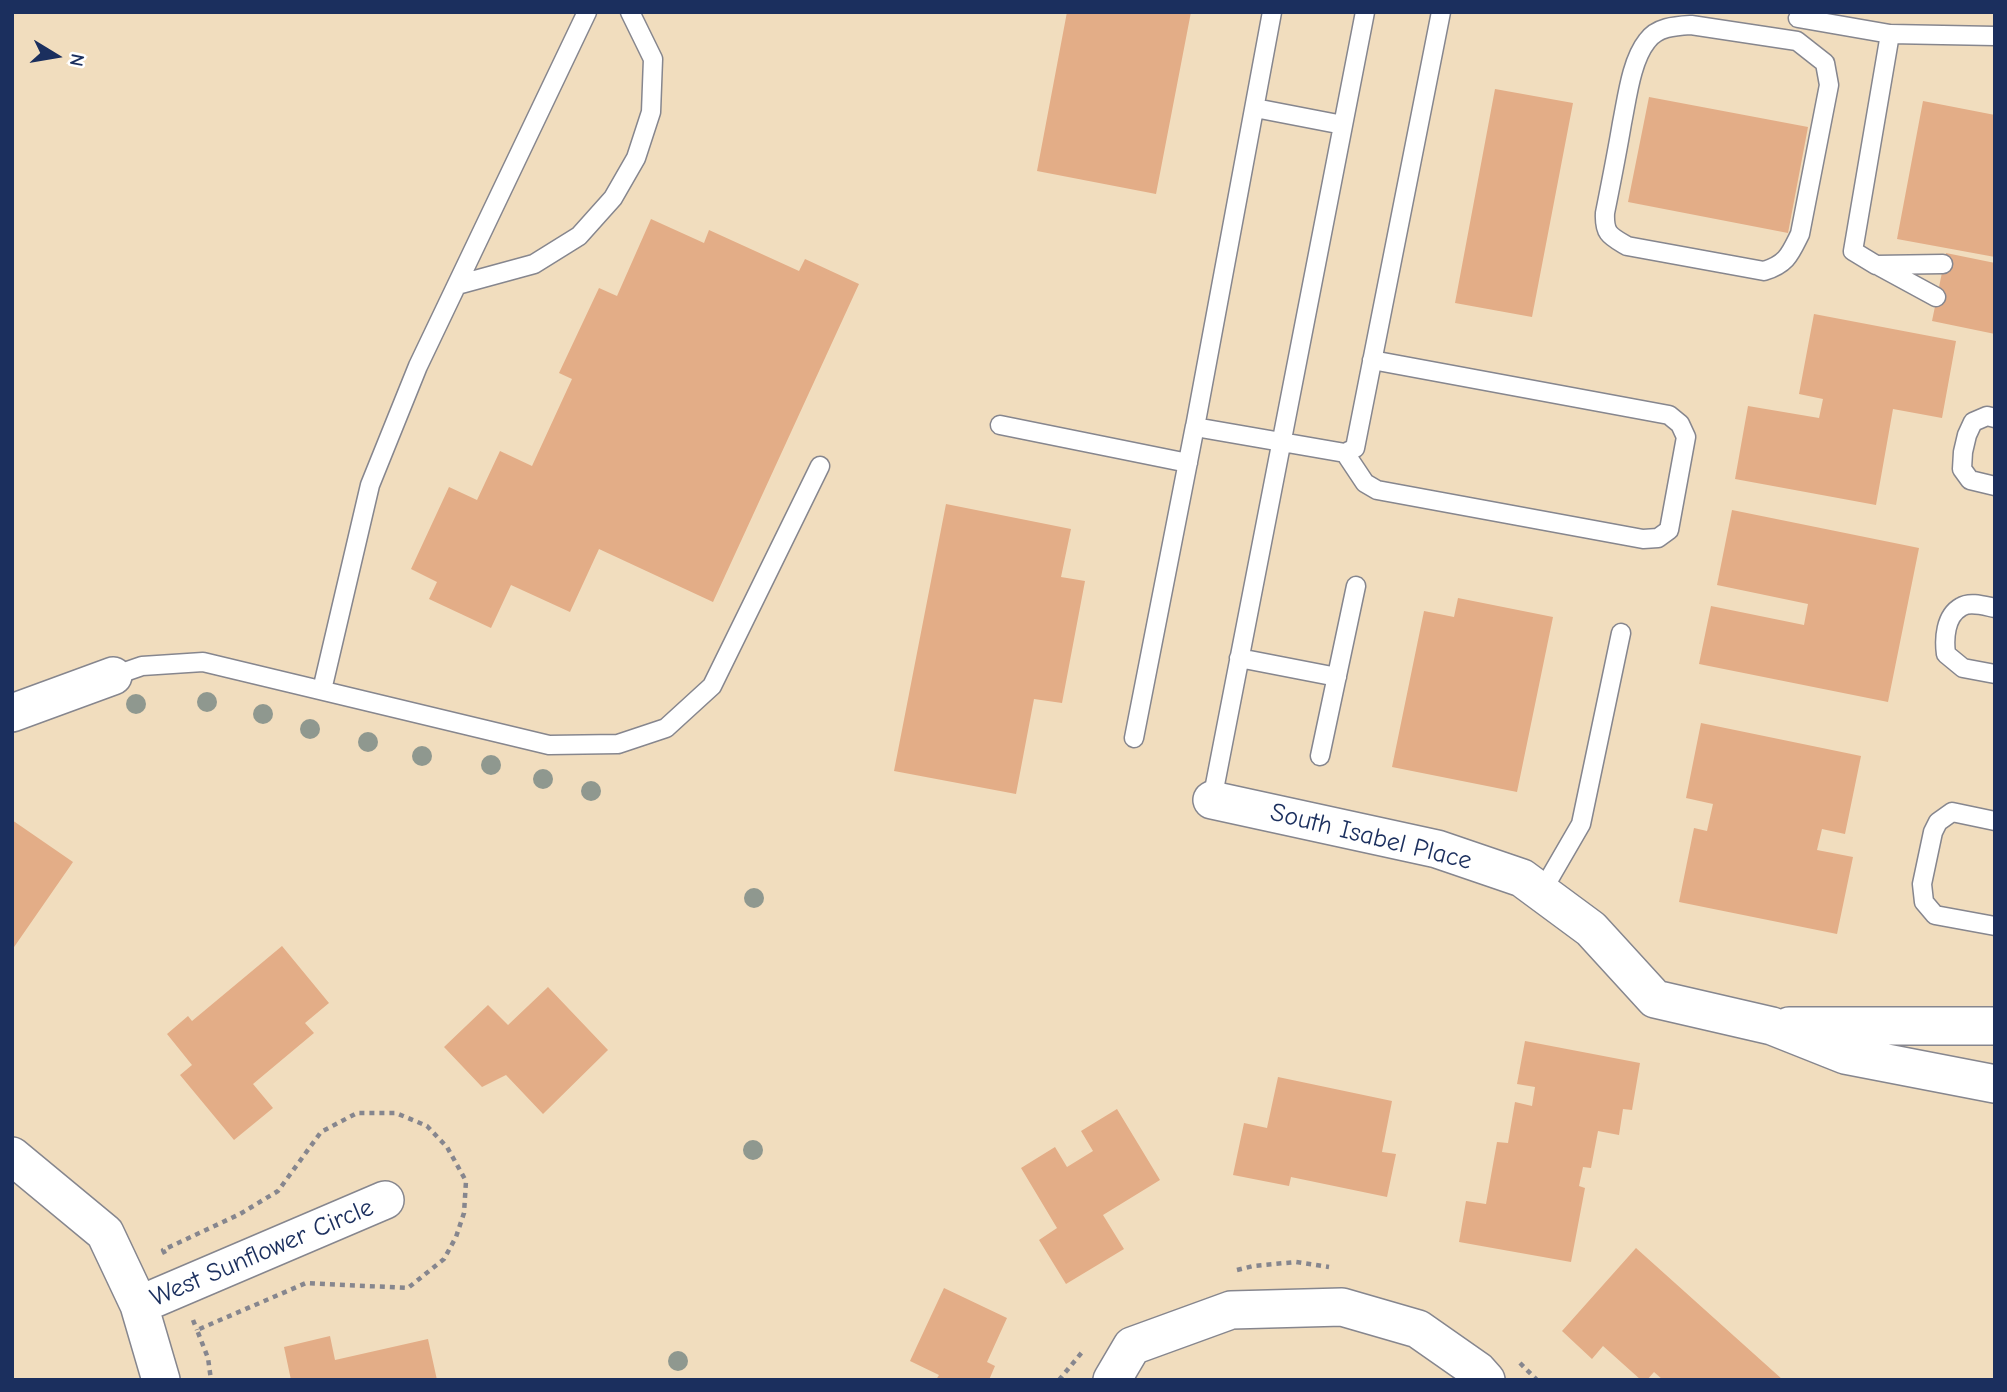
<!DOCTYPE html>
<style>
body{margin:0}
#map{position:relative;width:2007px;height:1392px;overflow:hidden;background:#f1ddbe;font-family:"Comic Neue",sans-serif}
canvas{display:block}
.frame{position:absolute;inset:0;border:14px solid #1b2f5e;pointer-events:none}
.north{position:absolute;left:21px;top:21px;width:70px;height:70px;-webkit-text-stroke:5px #fff;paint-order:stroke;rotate:101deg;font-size:19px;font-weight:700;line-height:28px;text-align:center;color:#1b2f5e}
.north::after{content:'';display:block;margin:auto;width:24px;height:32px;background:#1b2f5e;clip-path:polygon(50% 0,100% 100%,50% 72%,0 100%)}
</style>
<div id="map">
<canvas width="2007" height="1392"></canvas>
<div class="frame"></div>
<div class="north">N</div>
</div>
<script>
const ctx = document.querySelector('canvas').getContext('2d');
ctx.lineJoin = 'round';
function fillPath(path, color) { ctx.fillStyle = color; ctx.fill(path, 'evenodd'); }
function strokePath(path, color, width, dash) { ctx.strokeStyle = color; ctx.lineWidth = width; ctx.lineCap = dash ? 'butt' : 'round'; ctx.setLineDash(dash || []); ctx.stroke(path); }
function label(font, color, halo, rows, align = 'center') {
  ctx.font = font + ' "Comic Neue",sans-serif'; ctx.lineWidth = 5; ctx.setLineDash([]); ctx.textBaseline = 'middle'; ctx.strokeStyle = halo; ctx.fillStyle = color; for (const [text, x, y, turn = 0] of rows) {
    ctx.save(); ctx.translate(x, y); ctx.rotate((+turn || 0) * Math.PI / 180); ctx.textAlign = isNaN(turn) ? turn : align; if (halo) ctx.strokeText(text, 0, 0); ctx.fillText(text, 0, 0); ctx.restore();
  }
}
const building = new Path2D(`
 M1067 12H1191L1156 194 1037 171Z
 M1495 89 1573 103 1532 317 1455 303Z
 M1649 97 1808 127 1788 233 1628 202Z
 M1923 101 1995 115V257L1897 239Z
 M651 219 704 243 709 230 799 271 805 259 859 284 713 602 599 549 570 612 511 585 491 628 429 599 437 582 411 569 449 487 477 500 500 451 532 466 572 379 559 373 599 288 617 296Z
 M1946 253 1995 263V334L1932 321Z
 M1814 314 1956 341 1942 418 1893 409 1876 505 1735 479 1748 406 1819 418 1823 399 1799 394Z
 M946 504 1071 529 1061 577 1085 581 1062 703 1034 699 1016 794 894 771Z
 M1732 510 1919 548 1888 702 1699 664 1711 606 1804 625 1808 604 1717 585Z
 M1458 598 1553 617 1517 792 1392 767 1424 611 1454 617Z
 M1701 723 1861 756 1845 834 1822 829 1817 850 1853 857 1837 934 1679 902 1694 828 1707 831 1713 804 1686 798Z
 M12 820 73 862 12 950Z
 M282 946 329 1003 305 1023 314 1033 253 1084 273 1108 234 1140 180 1075 192 1065 167 1034 188 1016 192 1021Z
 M548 987 608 1050 543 1114 506 1075 482 1087 444 1047 488 1005 508 1025Z
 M1525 1041 1640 1063 1632 1110 1623 1109 1619 1135 1598 1131 1591 1168 1583 1167 1579 1186 1585 1188 1571 1262 1459 1242 1466 1201 1486 1204 1497 1142 1508 1143 1515 1102 1532 1106 1535 1087 1517 1084Z
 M1278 1077 1392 1101 1382 1152 1396 1154 1387 1197 1291 1177 1289 1186 1233 1175 1244 1123 1267 1128Z
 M1117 1109 1160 1180 1103 1215 1124 1249 1066 1284 1039 1240 1057 1228 1021 1168 1055 1147 1067 1167 1093 1151 1081 1131Z
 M1636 1248 1783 1380H1663L1654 1372 1647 1380H1641L1603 1346 1592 1359 1562 1331Z
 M944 1288 1007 1318 987 1362 995 1366 989 1380H936L939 1375 910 1361Z
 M330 1336 335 1360 428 1339 437 1380H291L284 1347Z`);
const path = new Path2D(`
 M165 1254 163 1250 240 1214 278 1191 321 1132 357 1113H396L427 1126 447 1147 466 1181 464 1213 456 1237 444 1259 408 1288 306 1283 197 1330 208 1358 211 1380
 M1237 1270 1253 1266 1296 1262 1329 1267
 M193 1320 197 1330
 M1520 1363 1537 1380
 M1059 1380 1083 1351`);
const lane = new Path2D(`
 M1272 12 1195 427 1345 453 1355 448 1441 12
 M1798 18 1890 34 1995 36
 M1691 25 1797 41 1825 63 1829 85 1800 234C1790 254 1787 264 1764 271L1627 246C1610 236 1604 234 1605 213 1611 183 1617 153 1622 123 1627 99 1631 61 1647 41 1657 27 1675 26 1691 25Z
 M1890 34 1853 251 1876 265 1943 264
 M1255 108 1343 125
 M1879 266 1936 297
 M457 285 534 264 579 236 613 198 636 158 651 112 653 59 630 12
 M1995 418 1987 416 1973 422 1967 435 1963 452 1962 469 1970 480 1995 486
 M1000 425 1188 463
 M1345 453 1365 483 1377 490 1643 539 1658 538 1669 530 1686 437 1680 424 1669 415 1372 360
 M1995 608C1985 606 1970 601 1961 607 1945 616 1944 639 1946 654L1963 668 1995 674
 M1239 658 1337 677
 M113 676 142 666 203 662 549 745 618 744 666 728 712 686 820 466
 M322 690 370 485 418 366 587 12
 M1134 738 1195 426
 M1320 756 1356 586
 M1212 800 1365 12
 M1995 821 1952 812 1938 822 1933 832 1922 884 1924 902 1935 915 1995 926
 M1541 893 1581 824 1621 633`);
const street = new Path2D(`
 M12 713 113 676
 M1212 800 1437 849 1522 878 1591 929 1655 999 1772 1026 1845 1055 1995 1084
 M1789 1026H1995
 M12 1156 105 1233 139 1305 161 1380
 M139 1305 385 1200
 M1112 1380 1132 1346 1231 1310 1342 1307 1418 1329 1478 1371 1486 1380`);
const trees = [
 [207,702],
 [136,704],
 [263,714],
 [310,729],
 [368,742],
 [422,756],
 [491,765],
 [543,779],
 [591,791],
 [754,898],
 [753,1150],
 [678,1361]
];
const streetNames = [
 ["South Isabel Place",1371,837,14],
 ["West Sunflower Circle",262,1253,-23]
];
fillPath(building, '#e3ad87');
strokePath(lane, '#86868e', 21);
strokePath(street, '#86868e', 40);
strokePath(path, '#86868e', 4.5, [5, 5]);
strokePath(lane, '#fff', 18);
strokePath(street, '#fff', 37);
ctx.fillStyle = '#8f988f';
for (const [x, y] of trees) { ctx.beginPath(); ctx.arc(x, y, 10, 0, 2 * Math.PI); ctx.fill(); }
label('26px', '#1b2f5e', '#fff', streetNames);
</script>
